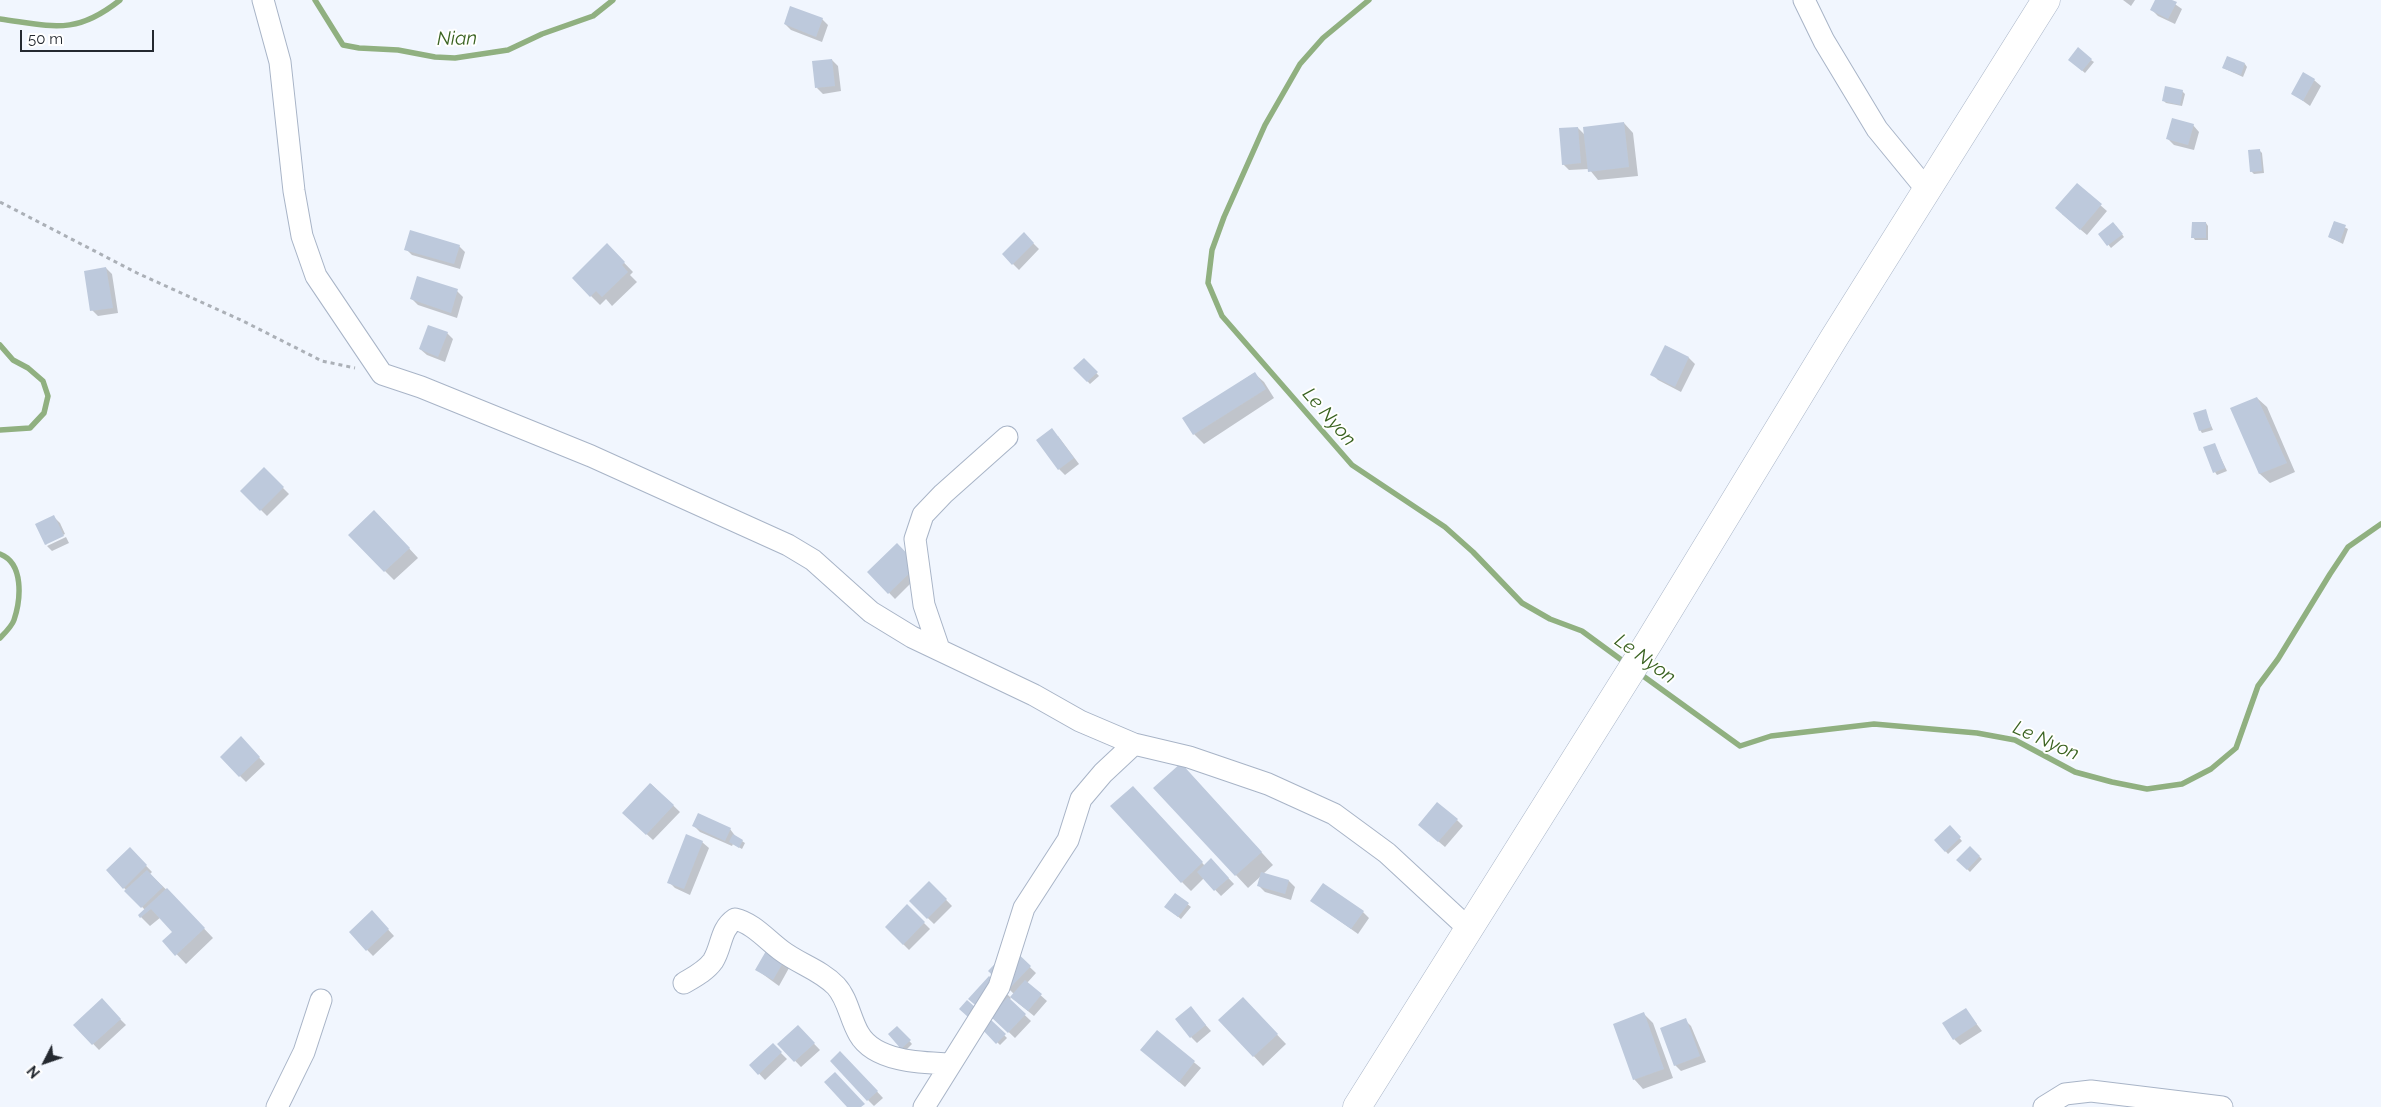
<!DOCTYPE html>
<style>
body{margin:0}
#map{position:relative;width:2381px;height:1107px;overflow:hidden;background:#f1f6fe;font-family:Raleway,sans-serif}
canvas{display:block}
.north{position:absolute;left:20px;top:1037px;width:50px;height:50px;-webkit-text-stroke:4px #fff;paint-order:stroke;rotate:229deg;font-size:14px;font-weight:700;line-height:20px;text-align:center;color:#242930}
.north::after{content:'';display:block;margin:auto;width:18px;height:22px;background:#242930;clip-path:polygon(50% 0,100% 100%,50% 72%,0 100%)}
.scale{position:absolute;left:20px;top:30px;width:134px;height:22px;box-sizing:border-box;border:2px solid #242930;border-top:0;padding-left:6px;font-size:15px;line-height:18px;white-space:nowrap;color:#242930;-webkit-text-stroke:4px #fff;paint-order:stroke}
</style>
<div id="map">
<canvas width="2381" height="1107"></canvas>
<div class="north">N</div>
<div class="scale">50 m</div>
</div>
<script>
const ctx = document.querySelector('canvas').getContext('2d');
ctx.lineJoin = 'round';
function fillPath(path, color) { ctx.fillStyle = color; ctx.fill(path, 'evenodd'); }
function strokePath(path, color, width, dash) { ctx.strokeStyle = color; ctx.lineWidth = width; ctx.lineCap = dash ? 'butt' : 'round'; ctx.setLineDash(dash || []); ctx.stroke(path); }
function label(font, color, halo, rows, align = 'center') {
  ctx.font = font + ' Raleway,sans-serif'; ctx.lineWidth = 4; ctx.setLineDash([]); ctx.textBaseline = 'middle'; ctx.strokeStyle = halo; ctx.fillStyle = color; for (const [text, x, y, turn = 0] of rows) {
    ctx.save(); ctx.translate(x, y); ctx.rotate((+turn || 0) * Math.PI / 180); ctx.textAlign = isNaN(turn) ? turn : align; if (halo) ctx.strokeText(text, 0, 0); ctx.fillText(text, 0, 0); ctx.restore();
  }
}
const shadow = new Path2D(`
 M2123 0H2135L2131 6Z
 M2157 0H2169L2182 9 2175 24 2158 16 2152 10Z
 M822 19 828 25 822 42 791 30 785 24Z
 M832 60 838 66 841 91 823 94 817 88Z
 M2091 60 2094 62 2085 73 2072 62Z
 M2245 64 2247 67 2243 77 2223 68Z
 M2314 80 2321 86 2310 106 2292 93Z
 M2182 91 2185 94 2182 106 2166 103 2163 100Z
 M1624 123 1633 133 1638 176 1598 180 1589 169 1569 170 1563 164 1578 128 1585 135Z
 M2193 125 2199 132 2194 150 2174 145 2168 139Z
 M2260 151 2262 153 2264 173 2254 174 2251 171Z
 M2077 185 2107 211 2087 235 2062 214Z
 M2334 222 2348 229 2343 244 2329 237Z
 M2206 223 2208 226V240H2195L2193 237Z
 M2116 226 2124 237 2111 248 2100 234Z
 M1024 234 1039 249 1019 270 1003 254Z
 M607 245 633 272 630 275 637 282 612 306 606 299 600 305 573 278Z
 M459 246 465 252 460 269 412 255 406 249Z
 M106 268 112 274 118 313 98 316 92 310Z
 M457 291 463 297 457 318 418 305 412 299Z
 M447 333 453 339 445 362 427 355 420 349Z
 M1666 346 1689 358 1695 364 1681 392 1658 380 1652 374Z
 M1084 360 1099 376 1090 384 1075 368Z
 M1254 373 1264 382 1274 398 1204 444 1194 434 1184 419Z
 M2257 398 2267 407 2295 472 2270 483 2260 474 2232 409Z
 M2205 411 2213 430 2202 433 2200 430Z
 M1058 436 1079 464 1065 475 1059 469Z
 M2214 444 2227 471 2217 475 2215 472Z
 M264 469 289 494 267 516 242 491Z
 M54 517 60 523 65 534 47 543V545L37 525Z
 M384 521 418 558 394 580 385 571Z
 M66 537 69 543 52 551 47 546Z
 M923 571 895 599 869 572Z
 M241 738 265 764 246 782 221 757Z
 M1193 777 1273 865 1263 874 1289 881 1295 887 1291 900 1265 892 1259 886 1261 876 1248 888 1155 788Z
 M651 784 680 812 653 840 624 813Z
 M1142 797 1205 866H1217L1234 884 1221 896 1204 878 1191 891 1182 882Z
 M1457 820 1463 826 1445 847 1426 831Z
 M694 826 730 829 736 837 745 843 742 849 733 844 732 846 700 832Z
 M1950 827 1962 841 1948 854 1936 840Z
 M702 842 709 848 690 895 675 888 669 882Z
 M1970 848 1982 859 1970 872 1958 860Z
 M130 849 152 872 150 874 176 899 213 938 186 964 164 941 174 932 161 917 150 926 139 915 145 910 107 870Z
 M929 882 952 906 934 924 910 901Z
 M1175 894 1191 907 1181 919 1168 909Z
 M1312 901 1363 912 1369 918 1358 934Z
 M907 906 930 929 909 950 886 927Z
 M372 912 394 936 373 956 350 932Z
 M1011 949 1036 973 1027 983 1047 1001 1034 1016 1018 1003 1014 994 990 971Z
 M766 952 789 968 779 986 757 970Z
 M1005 992 1011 998 1009 1000 1031 1021 1015 1038 994 1018 993 1019 976 1005Z
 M1243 999 1286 1044 1263 1066 1220 1020Z
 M101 1000 126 1025 99 1050 75 1025Z
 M1965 1009 1982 1031 1960 1045 1954 1039Z
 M1196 1014 1211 1031 1197 1043 1191 1037Z
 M1644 1014 1653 1023 1673 1078 1643 1089 1634 1079Z
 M989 1020 1007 1038 1000 1045 982 1027Z
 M1685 1020 1691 1026 1706 1062 1681 1071 1675 1065Z
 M798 1027 820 1050 801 1067 779 1044Z
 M897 1027 912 1044 905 1051 889 1034Z
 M1157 1032 1201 1068 1185 1087 1142 1050Z
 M773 1045 787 1059 765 1080 751 1065Z
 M846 1058 883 1098 874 1106 868 1100Z`);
const stream = new Path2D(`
 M315 0 343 45 359 48 398 50 435 57 455 58 508 50 542 34 593 16 613 0
 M1369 0 1323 38 1300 64 1265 125 1224 217 1212 250 1208 283 1222 316 1352 465 1445 527 1473 552 1522 603 1550 619 1582 631 1627 664
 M0 19C52 26 75 36 120 0
 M0 345 13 360 28 368 43 381 48 396 44 413 30 428 0 430
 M0 554C24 563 21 599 14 620 12 626 5 633 0 638
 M1639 673 1740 746 1771 736 1874 724 1977 733 2015 740 2075 772 2112 782 2147 789 2182 784 2211 769 2236 748 2258 686 2278 659 2330 574 2348 547 2381 524`);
const building = new Path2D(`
 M2155 0H2172L2177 2 2168 19 2150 10Z
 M790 6 823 18 816 37 784 24Z
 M2078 47 2092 59 2082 71 2068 60Z
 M2227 56 2245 63 2241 75 2222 68Z
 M832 59 835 86 815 88 812 61Z
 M2303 72 2315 79 2303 101 2291 94Z
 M2165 86 2183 90 2180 105 2162 101Z
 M2172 118 2194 124 2188 145 2166 139Z
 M1624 122 1629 167 1588 172 1583 127Z
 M1578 127 1581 163 1562 165 1559 128Z
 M2260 149 2262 171 2250 172 2248 150Z
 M2077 183 2102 204 2080 230 2055 208Z
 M2334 221 2346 225 2340 242 2328 237Z
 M2113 222 2123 234 2107 246 2098 234Z
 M2192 222H2206V238H2191Z
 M410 230 460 245 454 264 404 250Z
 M1024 232 1034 243 1012 265 1002 254Z
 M607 243 625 262 622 265 628 272 602 297 596 291 590 297 572 278Z
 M106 267 113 308 90 311 84 271Z
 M417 276 458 289 451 313 410 299Z
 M428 325 448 332 438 357 419 349Z
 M1665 345 1689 357 1675 387 1650 375Z
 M1084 358 1098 372 1087 382 1073 368Z
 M1255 372 1266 389 1193 435 1182 418Z
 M2257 397 2287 463 2259 474 2230 408Z
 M2206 409 2211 427 2199 431 2193 413Z
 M1052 428 1074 458 1058 470 1036 440Z
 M2215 443 2225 468 2213 473 2203 447Z
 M264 467 284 487 260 511 240 491Z
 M374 510 410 548 384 572 348 535Z
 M54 515 64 536 45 545 35 524Z
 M897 543 918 565 888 594 867 572Z
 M241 736 260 757 239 777 220 757Z
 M1181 763 1262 852 1235 876 1153 788Z
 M650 783 674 805 646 835 622 813Z
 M1133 786 1203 862 1181 883 1110 806Z
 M1437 802 1458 819 1438 842 1418 825Z
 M698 813 731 828 725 841 692 826Z
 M1950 825 1961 837 1945 852 1934 840Z
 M686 834 703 841 684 889 667 883Z
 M733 834 743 840 739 848 729 842Z
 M1970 846 1980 856 1967 870 1956 860Z
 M130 847 147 865 123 889 106 870Z
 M1211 858 1229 878 1214 891 1197 872Z
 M147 870 163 887 141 908 124 891Z
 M1261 872 1289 880 1285 894 1257 886Z
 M929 881 947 899 927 919 909 901Z
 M1323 883 1364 911 1351 929 1310 901Z
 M167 888 205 928 175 956 162 941 172 932 151 909 140 918 138 915Z
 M1175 893 1189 903 1178 917 1164 907Z
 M907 904 925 922 903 945 885 927Z
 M372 910 389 929 366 951 349 932Z
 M1011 947 1031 966 1008 990 988 971Z
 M766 951 784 961 773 980 755 970Z
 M989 976 1006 991 986 1014 968 999Z
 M1025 980 1042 994 1028 1011 1010 997Z
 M1008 997 1026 1014 1008 1033 990 1016Z
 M1243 997 1278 1034 1253 1057 1218 1020Z
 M102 998 121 1019 92 1045 73 1025Z
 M967 1000 984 1015 976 1024 959 1009Z
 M1191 1006 1206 1025 1190 1038 1175 1019Z
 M1966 1008 1977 1024 1953 1040 1942 1023Z
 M1644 1012 1664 1069 1633 1080 1613 1024Z
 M989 1018 1006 1034 996 1044 980 1027Z
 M1686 1018 1700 1056 1674 1066 1660 1028Z
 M798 1025 815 1043 794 1062 777 1044Z
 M897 1026 911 1040 901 1049 888 1034Z
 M1157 1030 1195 1061 1179 1082 1140 1050Z
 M773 1043 782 1052 758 1075 749 1065Z
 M840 1051 878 1091 867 1101 830 1061Z
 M835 1072 865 1104 861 1107H847L824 1082Z`);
const path = new Path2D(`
 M0 202 137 273 243 321 322 361 355 368`);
const minor = new Path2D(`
 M263 0 280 62 294 191 302 236 316 276 382 374 421 387 591 456 788 545 813 560 871 612 912 637 1034 695 1080 721 1134 744 1189 757 1268 784 1334 814 1387 853 1468 928
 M1804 0 1824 41 1877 129 1927 190
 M939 649 924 605 915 539 923 515 943 494 1007 437
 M684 983C694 977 706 971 713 961 722 947 720 929 735 919 753 923 767 940 782 951 799 964 821 970 836 986 848 999 850 1019 859 1034 875 1062 923 1063 950 1064
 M277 1107 304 1052 321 1000
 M924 1107 999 987 1024 908 1068 840 1081 799 1103 773 1134 744
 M2044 1107 2065 1094 2091 1091 2222 1107`);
const secondary = new Path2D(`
 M1357 1107 1649 642 1834 338 2046 0`);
const waterNames = [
 ["Nian",457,39,-1],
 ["Le Nyon",1329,417,49],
 ["Le Nyon",1645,659,36],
 ["Le Nyon",2046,741,24]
];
fillPath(shadow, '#0003');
strokePath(stream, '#90b080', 5.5);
fillPath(building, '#bdc9dc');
strokePath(minor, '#a8b4c7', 23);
strokePath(secondary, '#a8b4c7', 29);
strokePath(path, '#abb0b7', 3, [4, 4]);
strokePath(minor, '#fff', 21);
strokePath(secondary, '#fff', 28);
label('italic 19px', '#3a6321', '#fff', waterNames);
</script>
